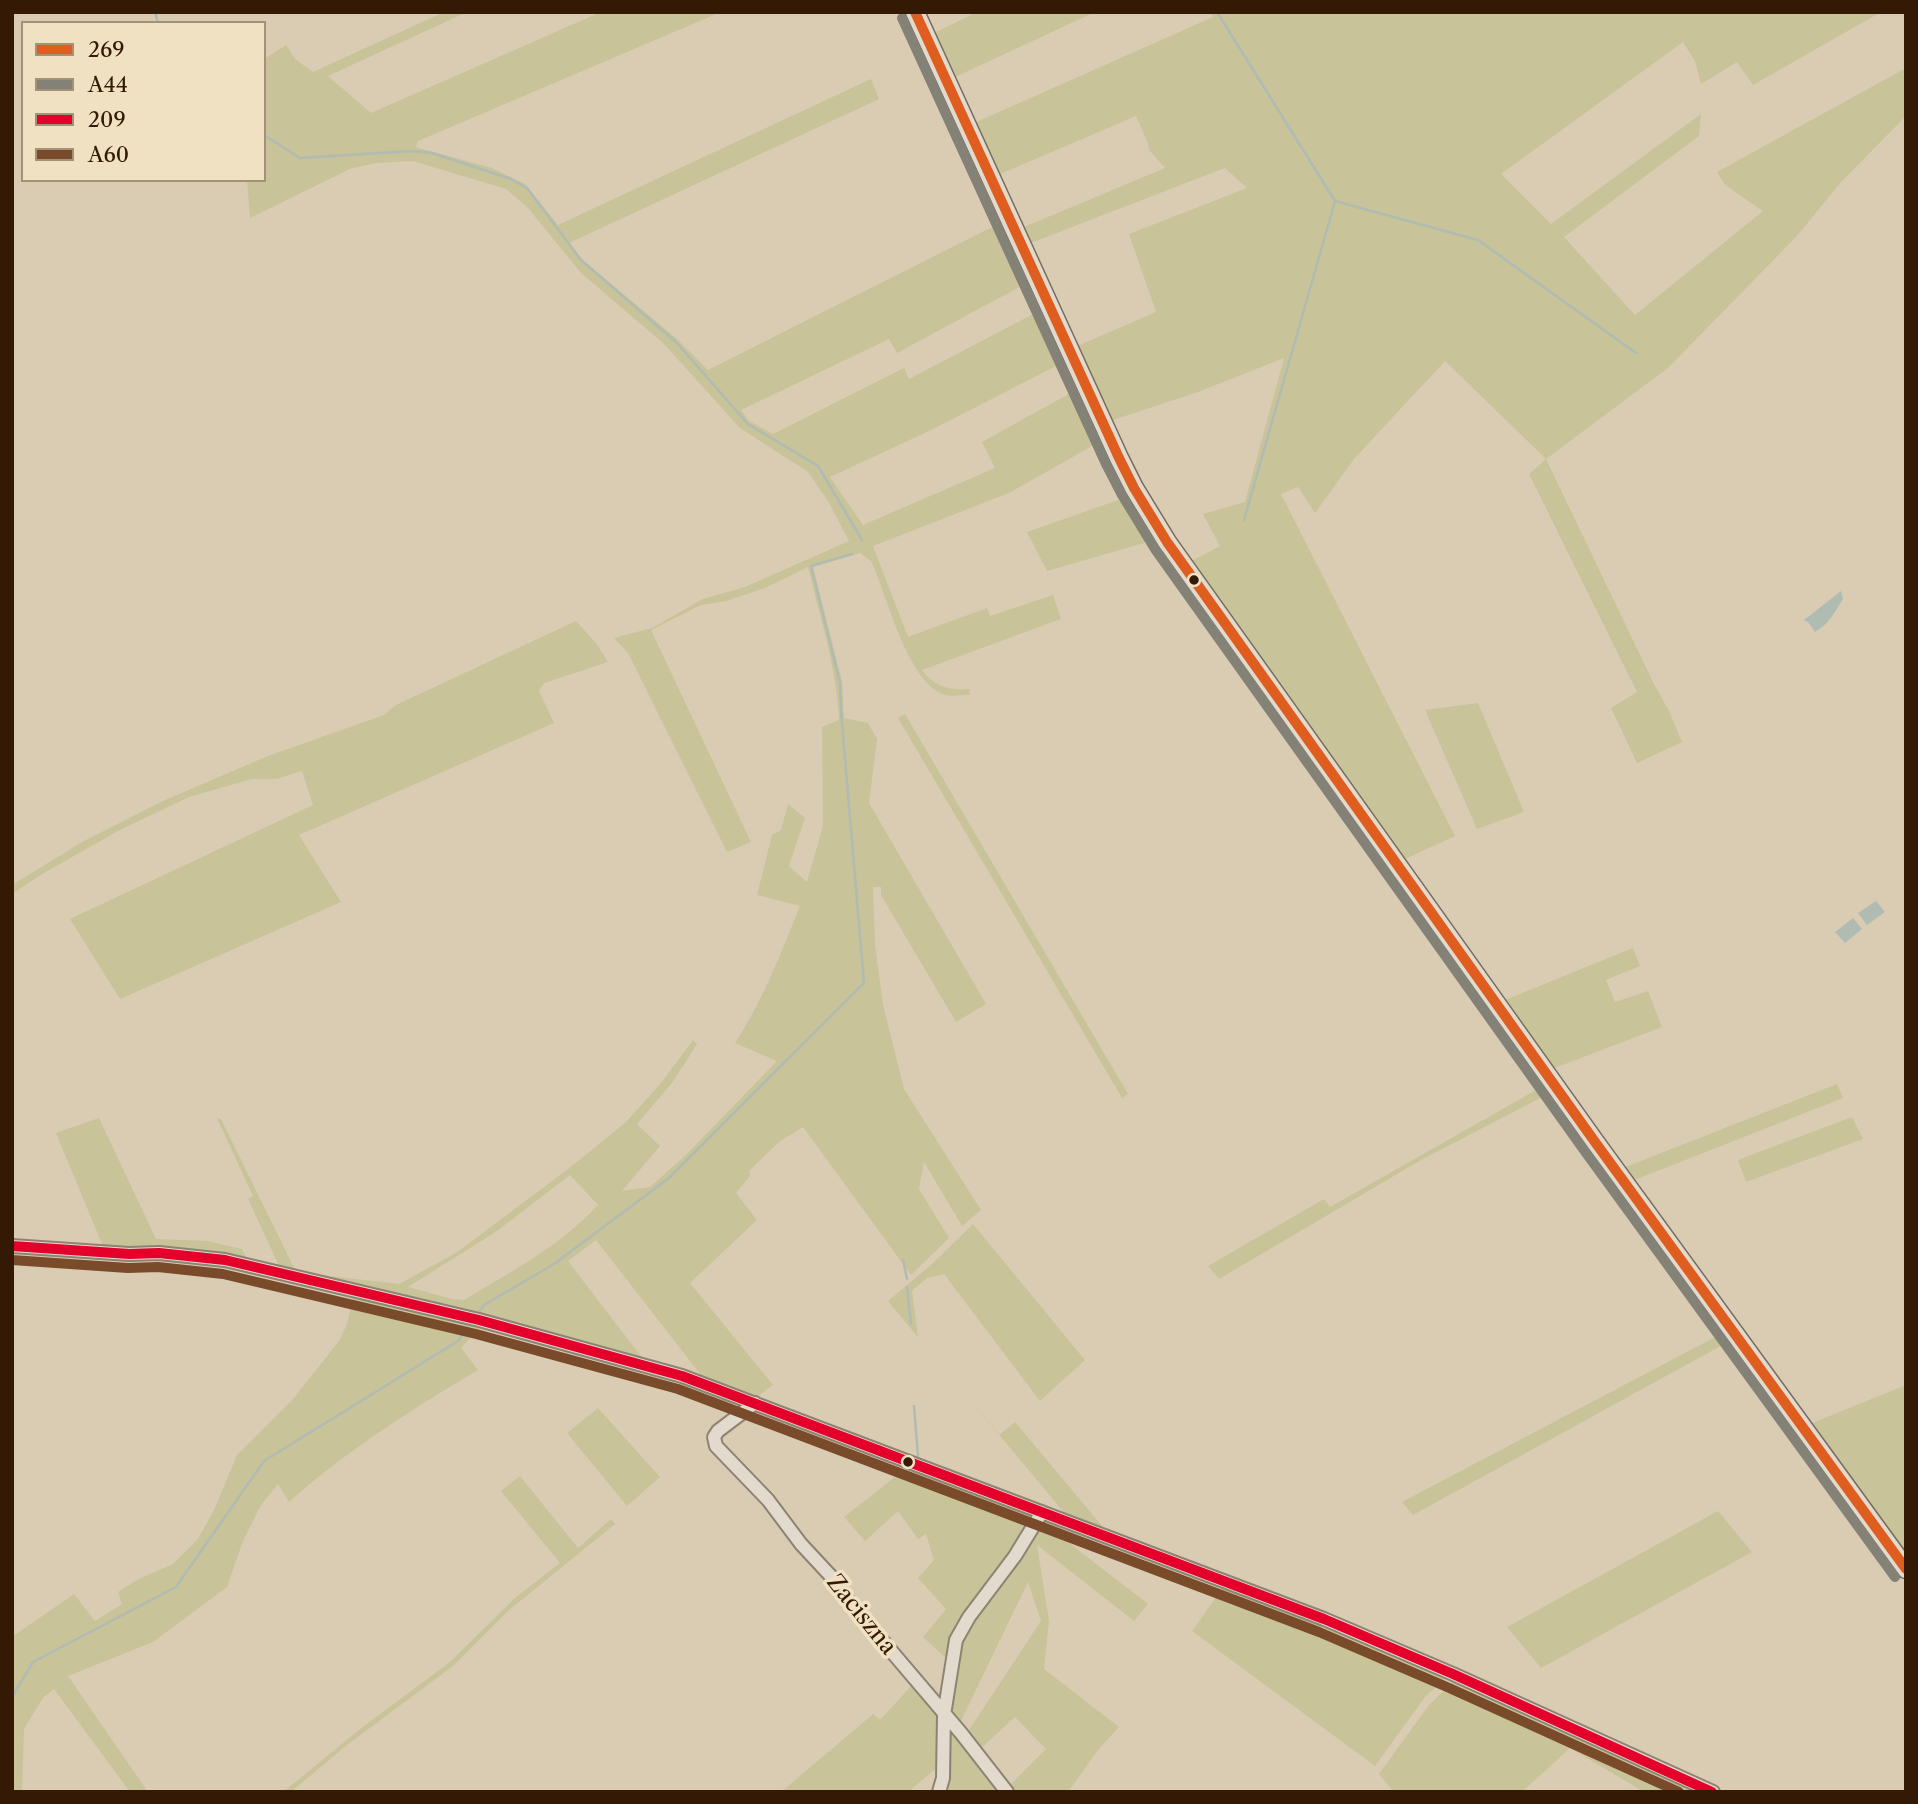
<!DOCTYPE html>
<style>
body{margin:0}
#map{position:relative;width:1918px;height:1804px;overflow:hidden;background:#daccb2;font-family:"Libre Caslon Text",serif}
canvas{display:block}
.frame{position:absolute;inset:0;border:14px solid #341905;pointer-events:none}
.legend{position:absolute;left:21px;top:21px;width:245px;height:161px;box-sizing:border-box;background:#f1e1c3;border:2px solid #a59177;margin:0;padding:9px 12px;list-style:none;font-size:21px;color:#341905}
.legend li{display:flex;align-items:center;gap:14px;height:35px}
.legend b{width:35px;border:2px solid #a59177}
</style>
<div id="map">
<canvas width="1918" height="1804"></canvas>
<div class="frame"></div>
<ul class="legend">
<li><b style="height:9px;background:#df5d1f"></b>269</li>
<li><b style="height:9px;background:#848276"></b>A44</li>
<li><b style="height:9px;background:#e4002b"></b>209</li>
<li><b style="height:9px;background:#7a4b2a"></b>A60</li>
</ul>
</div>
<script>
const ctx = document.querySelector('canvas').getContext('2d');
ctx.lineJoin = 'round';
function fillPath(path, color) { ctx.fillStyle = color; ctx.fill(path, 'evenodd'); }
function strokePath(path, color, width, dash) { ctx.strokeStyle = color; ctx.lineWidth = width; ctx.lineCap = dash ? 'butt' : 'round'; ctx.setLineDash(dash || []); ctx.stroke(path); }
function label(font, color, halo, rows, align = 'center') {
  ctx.font = font + ' "Libre Caslon Text",serif'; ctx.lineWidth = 7; ctx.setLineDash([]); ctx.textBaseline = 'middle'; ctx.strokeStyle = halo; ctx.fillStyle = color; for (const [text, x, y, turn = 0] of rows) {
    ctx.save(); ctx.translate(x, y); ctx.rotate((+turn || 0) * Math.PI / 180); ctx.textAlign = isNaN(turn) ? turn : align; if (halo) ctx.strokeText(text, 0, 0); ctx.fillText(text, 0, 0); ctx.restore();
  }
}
const green = new Path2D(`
 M444 12H467L328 76 371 113 601 12H721L418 141 416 147 492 168 525 184 558 225 871 79 879 99 569 243 584 261 677 339 708 370 1000 223 1025 284 897 353 889 339 741 410 749 421 773 434 904 368 909 379 1037 312 1062 363 931 430 830 477 863 525 995 468 982 442 1076 390 1101 441 1009 493 873 546 908 637 987 608 990 616 1053 595 1061 619 922 670C934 686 949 691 969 689L970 695C962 695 950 697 943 694 907 681 887 595 871 561L860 553 813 567 842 681 844 718 868 723 877 739 869 803 986 1004 956 1022 881 895V887H873L875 945 883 1005 904 1089 981 1210 962 1226 924 1162 919 1189 949 1238 911 1275 803 1127 779 1142 749 1171 750 1176 736 1193 757 1220 690 1283 773 1385 758 1396 704 1379 596 1240 568 1261 643 1359 466 1312 296 1272 280 1268 248 1199 253 1196 217 1118 221 1119 296 1272 399 1284 456 1253 572 1166 626 1122 661 1083 693 1040 697 1044 672 1083 637 1124 660 1146 622 1191 650 1187 687 1154 777 1061 735 1043C763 1000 781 953 800 906L757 895 772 835 781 830 788 804 805 818 789 866 807 882 823 826 822 727 839 720C837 668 820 617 808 567L765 588 726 601 701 605 651 630 751 842 727 852 628 653 614 638 652 628 703 599 745 587 849 541 828 501 808 472 740 428 663 343 581 273 528 208 506 189 413 161 377 163 352 168 250 218 247 180H264V59L286 45 295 59 313 72ZM570 1175 598 1205C560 1246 511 1272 464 1300L452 1299 408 1287 497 1231Z
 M977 12H1095L953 78 930 35Z
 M1211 12H1881L1753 85 1737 62 1701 84 1695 61 1683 42 1501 174 1551 224 1701 114 1699 136 1564 237 1635 315 1763 211 1725 185 1717 172 1906 68V116L1842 181 1796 237 1668 368 1546 459 1654 684 1669 711 1682 742 1637 763 1611 708 1637 692 1529 474 1546 459 1445 361 1354 459 1315 513 1298 487 1281 494 1455 836 1403 860 1188 563 1220 546 1203 514 1245 502 1284 358 1198 392 1110 421 1075 347 1156 312 1129 234 1247 188 1225 168 1028 244 1024 227 1165 168 1149 150 1148 143 1136 116 998 175 972 124 1213 17Z
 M1130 496 1158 539 1047 571 1027 532Z
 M576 621 596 643 608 662 544 683 539 691 554 723 299 835 341 902 120 999 70 919 313 805 302 771 277 779H252L189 797 120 830 42 874 12 894V885L82 842 163 801 268 756 384 715 396 705Z
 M1478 703 1524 812 1477 829 1425 710Z
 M905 714 1128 1094 1122 1098 898 718Z
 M1633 948 1640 966 1606 980 1615 1002 1648 991 1662 1027 1552 1069 1505 1000Z
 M1837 1084 1843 1098 1632 1181 1623 1168Z
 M1543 1086 1548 1094 1421 1160 1219 1279 1208 1266 1324 1199 1330 1207Z
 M1852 1117 1863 1139 1746 1182 1738 1160Z
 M99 1118 156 1239 208 1241 242 1249 249 1262 31 1245 102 1244 56 1133Z
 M973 1224 1085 1360 1040 1401 944 1274 927 1278 912 1291 918 1337 999 1435 1015 1422 1103 1527 1066 1515 888 1301 931 1265Z
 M353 1298 467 1321 480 1327 461 1348 478 1370C411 1410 347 1450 289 1502L278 1484 261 1505 243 1541 227 1587 153 1642 68 1676 148 1792H130L54 1689 43 1698 24 1729 22 1792H12V1637L74 1594 95 1621 122 1604 118 1592 139 1579 173 1564 198 1539 215 1508 237 1455 294 1398 339 1341 347 1324Z
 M1721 1334 1728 1342 1413 1515 1402 1502Z
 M1906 1385V1559L1810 1424Z
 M598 1408 660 1477 627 1506 567 1433Z
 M905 1469 996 1499 1036 1516 974 1604 950 1662 923 1637 946 1609 918 1578 934 1560 926 1534 918 1539 898 1511 865 1541 844 1517Z
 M520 1476 578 1548 611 1519 615 1524 508 1611 453 1666 347 1745 291 1792H283L364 1726 450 1662 515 1598 560 1563 501 1491Z
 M1718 1511 1752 1552 1541 1668 1507 1627Z
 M1045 1520 1063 1525 1060 1536 1148 1604 1134 1621 1037 1545 1049 1621 1044 1669 1119 1727 1098 1750 1068 1792H1012L1008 1787 1046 1749 1015 1717 978 1751 967 1733 1041 1621 1028 1582 959 1725 948 1715 959 1640Z
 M1224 1586 1445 1678 1425 1697 1375 1766 1192 1631Z
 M1454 1681 1701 1792H1644L1570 1748 1522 1792H1394L1379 1774 1429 1705Z
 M913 1684 942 1716 940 1765 908 1792H781L873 1714 880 1720Z
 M952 1731 1004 1792H950L943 1781 947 1735Z`);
const water = new Path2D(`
 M1841 591 1843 599C1835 612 1828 625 1815 632L1808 622 1804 620Z
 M1876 901 1885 912 1867 925 1858 913Z
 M1853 918 1862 929 1845 943 1835 932Z`);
const stream = new Path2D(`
 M155 12 158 23
 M1217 12 1335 201 1478 240 1636 353
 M264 135 300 158 412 151 432 153 511 179 527 188 581 260 676 342 748 424 818 466 862 540
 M1244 520 1335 201
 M903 1260 907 1279
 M907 1287 911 1324
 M476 1316 484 1305 554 1264 669 1178 864 983 842 724 840 683 811 566 852 554
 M914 1406 918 1456
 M12 1697 33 1662 176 1587 264 1461 458 1341 470 1324`);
const street = new Path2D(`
 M12 1246 129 1254 159 1253 225 1260 479 1320 682 1376 1324 1619 1453 1674 1713 1792
 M755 1403 718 1431 714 1437 716 1446 768 1500 801 1544 840 1586 841 1592 961 1733 1007 1792
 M939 1792 943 1778 944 1715 956 1640 969 1617 1015 1556 1042 1512`);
const secondary = new Path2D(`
 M915 12 1119 458 1134 488 1167 542 1595 1142 1906 1569`);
const bus1 = new Path2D(`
 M915 12 1119 458 1134 488 1167 542 1595 1142 1906 1569`);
const bus2 = new Path2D(`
 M902 18 1106 464 1122 495 1155 549 1584 1150 1895 1577`);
const bus3 = new Path2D(`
 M12 1246 129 1254 159 1253 225 1260 479 1320 682 1376 1324 1619 1453 1674 1712 1792`);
const bus4 = new Path2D(`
 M12 1260 128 1268 158 1267 223 1274 476 1334 678 1389 1319 1632 1447 1687 1679 1792`);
const markers = [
 [1194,580,6,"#341905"],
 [908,1462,6,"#341905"]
];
const streetNames = [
 ["Zaciszna",861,1615,51]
];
fillPath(green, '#c8c398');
fillPath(water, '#b0bbb2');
strokePath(stream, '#b0bbb2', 2.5);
strokePath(street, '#8e8372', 16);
strokePath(secondary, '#766b5b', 21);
strokePath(street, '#e1dacd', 12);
strokePath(secondary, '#e1dacd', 18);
strokePath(bus1, '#df5d1f', 10);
strokePath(bus2, '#848276', 10);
strokePath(bus3, '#e4002b', 10);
strokePath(bus4, '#7a4b2a', 10);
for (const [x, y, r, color] of markers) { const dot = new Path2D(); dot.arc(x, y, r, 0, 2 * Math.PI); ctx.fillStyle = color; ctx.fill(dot); strokePath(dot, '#f1e1c3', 2.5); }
label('23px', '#341905', '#f1e1c3', streetNames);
</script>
